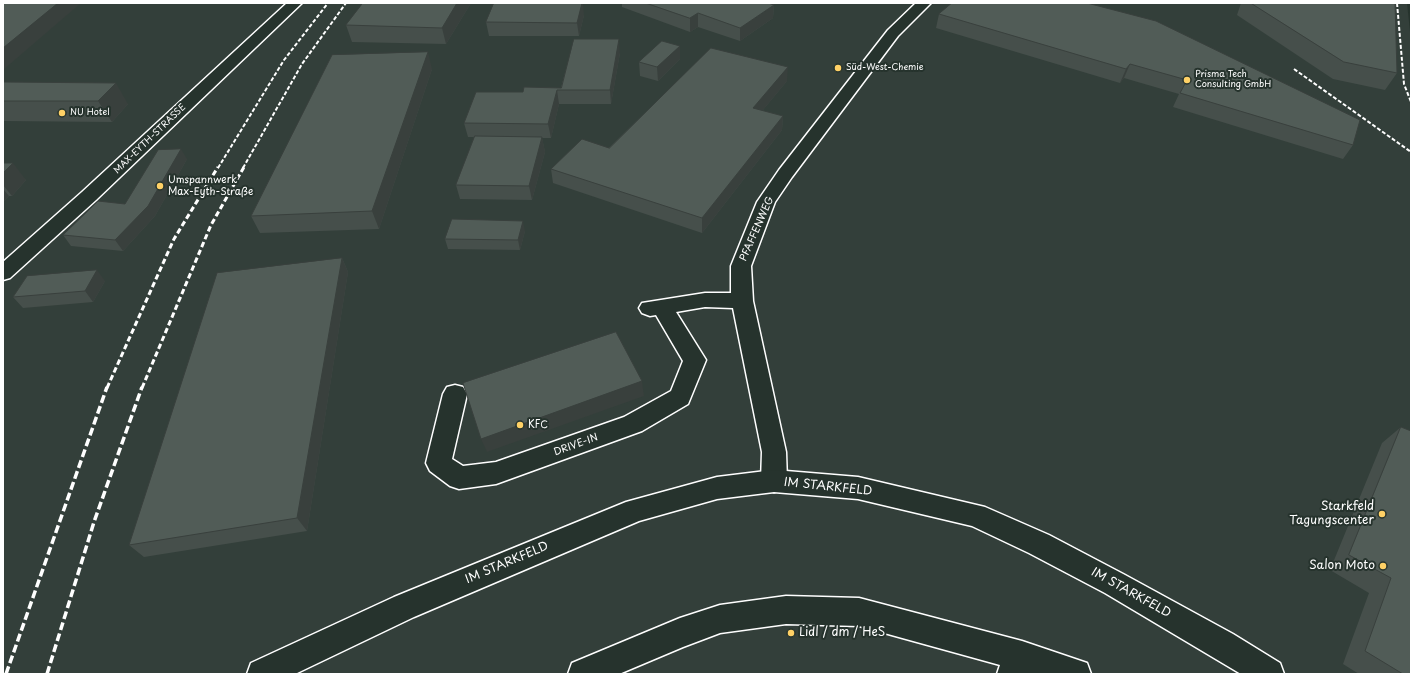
<!DOCTYPE html>
<meta charset="utf-8">
<style>
body{margin:0}
#map{position:relative;width:1414px;height:677px;overflow:hidden;background:#26332d;font-family:"Playpen Sans",sans-serif}
canvas{display:block}
.frame{position:absolute;inset:0;border:4px solid #fff;pointer-events:none}
</style>
<div id="map">
<canvas width="1414" height="677"></canvas>
<div class="frame"></div>
</div>
<script>
const ctx = document.querySelector('canvas').getContext('2d');
ctx.lineJoin = 'round';
function fillPath(path, color) { ctx.fillStyle = color; ctx.fill(path, 'evenodd'); }
function strokePath(path, color, width, dash) { ctx.strokeStyle = color; ctx.lineWidth = width; ctx.lineCap = dash ? 'butt' : 'round'; ctx.setLineDash(dash || []); ctx.stroke(path); }
function label(font, color, halo, rows, align = 'center') {
  ctx.font = font + ' "Playpen Sans",sans-serif'; ctx.lineWidth = 4; ctx.setLineDash([]); ctx.textBaseline = 'middle'; ctx.strokeStyle = halo; ctx.fillStyle = color; for (const [text, x, y, turn = 0] of rows) {
    ctx.save(); ctx.translate(x, y); ctx.rotate((+turn || 0) * Math.PI / 180); ctx.textAlign = isNaN(turn) ? turn : align; if (halo) ctx.strokeText(text, 0, 0); ctx.fillText(text, 0, 0); ctx.restore();
  }
}
const built = new Path2D(`
 M3 3H1407L1411 41V674H3Z`);
const minor = new Path2D(`
 M287 3H302L96 200 10 278 3 280V262L82 192Z
 M916 3H931L898 36 792 177 775 202 751 266 753 301 786 452 787 481 783 489 774 492 765 489 761 481 762 452 733 308 705 307 676 312 706 360 688 404 642 431 496 484 459 489 450 486 430 471 426 463 443 394 447 387 455 385 463 387 467 394 452 459 463 466 496 462 624 417 671 391 683 361 656 315 650 316 642 313 639 308 642 303 705 293H731V266L757 202 779 170 888 30Z
 M786 596 859 598 1022 641 1087 663 1091 674H997L1000 665 859 626 786 624 720 633 683 647 619 674H568L572 663 680 618 720 605Z`);
const major = new Path2D(`
 M774 470 858 477 985 507 1049 535 1125 575 1233 634 1280 663 1284 674H1241L1105 593 1029 553 972 526 858 499 774 492 717 499 639 521 414 617 295 674H247L251 663 394 597 626 502 717 477Z`);
const railFar2 = new Path2D(`
 M1397 3 1404 84 1411 102
 M1294 69 1411 152
 M218 168 284 60 328 3
 M243 168 302 64 346 3`);
const railFar1 = new Path2D(`
 M107 388 174 239 218 167
 M142 388 211 225 244 167`);
const rail = new Path2D(`
 M6 674 107 387
 M47 674 94 522 142 387`);
const wall = new Path2D(`
 M471 3 446 44 352 42 346 25Z
 M622 3H768L774 5 773 18 740 41 698 27 690 32 622 7Z
 M1087 3 1353 145 1343 159 1173 107 1179 94 1124 78 1120 83 936 28 939 14Z
 M1241 3H1395L1397 73 1385 90 1333 79 1237 15Z
 M584 15 579 36H489L486 22Z
 M620 53 611 104H559L551 138H542L545 152 532 200 460 199 456 185 474 137H468L464 123 523 92 561 88Z
 M680 59 658 81 640 76 639 62Z
 M432 69 379 229 260 233 251 216Z
 M787 81 762 111 783 116 782 130 702 233 553 183 551 169 609 148Z
 M3 82 128 104 112 122 3 121Z
 M187 159 155 216 123 251 71 246 63 235 125 204Z
 M3 163 26 180 12 196H9L3 202Z
 M525 231 520 250 448 249 445 239Z
 M342 258 348 272 307 531 144 557 129 545Z
 M105 281 93 302 23 308 13 297Z
 M1401 427 1411 674H1359L1343 664 1369 593 1330 570 1382 443Z`);
const shadedWall = new Path2D(`
 M58 3H81L3 70V48Z
 M457 3H471L446 44 442 28Z
 M582 3H583L584 15 579 36 577 23Z
 M774 5 773 18 740 41V28Z
 M698 13V27L690 32V18Z
 M619 39 620 53 611 104 610 90Z
 M680 46V59L658 81 657 67Z
 M428 52 432 69 379 229 372 211Z
 M1130 64 1124 78 1120 83 1126 69Z
 M788 67 787 81 753 122V108Z
 M116 83 128 104 112 122 98 101Z
 M557 90 559 104 551 138 548 124Z
 M783 116 782 130 702 233V218Z
 M542 137 545 152 532 200 529 186Z
 M181 149 187 159 155 216 123 251 115 240Z
 M13 163 26 180 12 196 3 185V173Z
 M3 189 9 196 3 202Z
 M523 221 525 231 520 250 518 240Z
 M342 258 348 272 307 531 297 518Z
 M97 270 105 281 93 302 85 291Z
 M642 381 644 396 487 452 481 439Z`);
const building = new Path2D(`
 M3 3H58L3 48Z
 M363 3H457L442 28 346 25Z
 M494 3H582L577 23 486 22Z
 M646 3H768L774 5 740 28 698 13 690 18Z
 M952 3H1087L1156 21 1360 120 1353 145 1180 93 1187 80 1130 64 1126 69 939 14Z
 M1251 3H1395L1397 73 1344 62Z
 M574 39H619L610 90H557L548 124 464 123 476 92H523L524 87 561 88Z
 M662 41 680 46 657 67 639 62Z
 M711 48 788 67 753 108 783 116 702 218 551 169 582 139 609 148Z
 M428 52 372 211 251 216 332 55Z
 M3 82 116 83 98 101H3Z
 M475 136 542 137 529 186 456 185Z
 M181 149 148 206 115 240 63 235 98 201 125 204 158 150Z
 M3 163H13L3 173Z
 M452 219 523 221 518 240 445 239Z
 M342 258 297 518 129 545 217 273Z
 M97 270 85 291 13 297 27 276Z
 M616 332 642 381 481 439 463 383Z
 M1401 427 1411 431V674H1403L1365 651 1391 578 1349 555Z`);
const markers = [
 [838,68,4,"#ffd166"],
 [1187,80,4,"#ffd166"],
 [62,113,4,"#ffd166"],
 [160,186,4,"#ffd166"],
 [520,425,4,"#ffd166"],
 [1382,514,4,"#ffd166"],
 [1383,566,4,"#ffd166"],
 [791,633,4,"#ffd166"]
];
const farPoinames = [
 ["Süd-West-Chemie",846,68],
 ["Prisma Tech",1195,75],
 ["Consulting GmbH",1195,85],
 ["NU Hotel",70,113]
];
const farStreetnames = [
 ["MAX-EYTH-STRASSE",150,139,-44]
];
const poiNames = [
 ["Umspannwerk",168,180],
 ["Max-Eyth-Straße",168,192],
 ["KFC",528,425]
];
const streetNames = [
 ["PFAFFENWEG",757,229,-66],
 ["DRIVE-IN",576,445,-20]
];
const nearStreetnames = [
 ["IM STARKFELD",828,487,6],
 ["IM STARKFELD",507,563,-23],
 ["IM STARKFELD",1131,593,29]
];
const nearPoinames = [
 ["Starkfeld",1374,507],
 ["Tagungscenter",1374,521],
 ["Salon Moto",1375,566],
 ["Lidl / dm / HeS",799,633,"left"]
];
fillPath(built, '#333f3a');
strokePath(minor, '#fff', 3);
strokePath(major, '#fff', 3);
fillPath(minor, '#26332d');
fillPath(major, '#26332d');
strokePath(railFar2, '#fff', 2, [4, 2]);
strokePath(railFar1, '#fff', 3, [5.5, 3]);
strokePath(rail, '#fff', 3.5, [8, 3.5]);
fillPath(wall, '#464f4b');
fillPath(shadedWall, '#39403d');
fillPath(building, '#515c57');
strokePath(building, '#39403d', 1);
for (const [x, y, r, color] of markers) { const dot = new Path2D(); dot.arc(x, y, r, 0, 2 * Math.PI); ctx.fillStyle = color; ctx.fill(dot); strokePath(dot, '#26332d', 1.5); }
label('9px', '#fff', '#26332d', farPoinames, 'left');
label('9px', '#fff', '#26332d', farStreetnames);
label('10px', '#fff', '#26332d', poiNames, 'left');
label('10px', '#fff', '#26332d', streetNames);
label('12px', '#fff', '#26332d', nearStreetnames);
label('12px', '#fff', '#26332d', nearPoinames, 'right');
</script>
